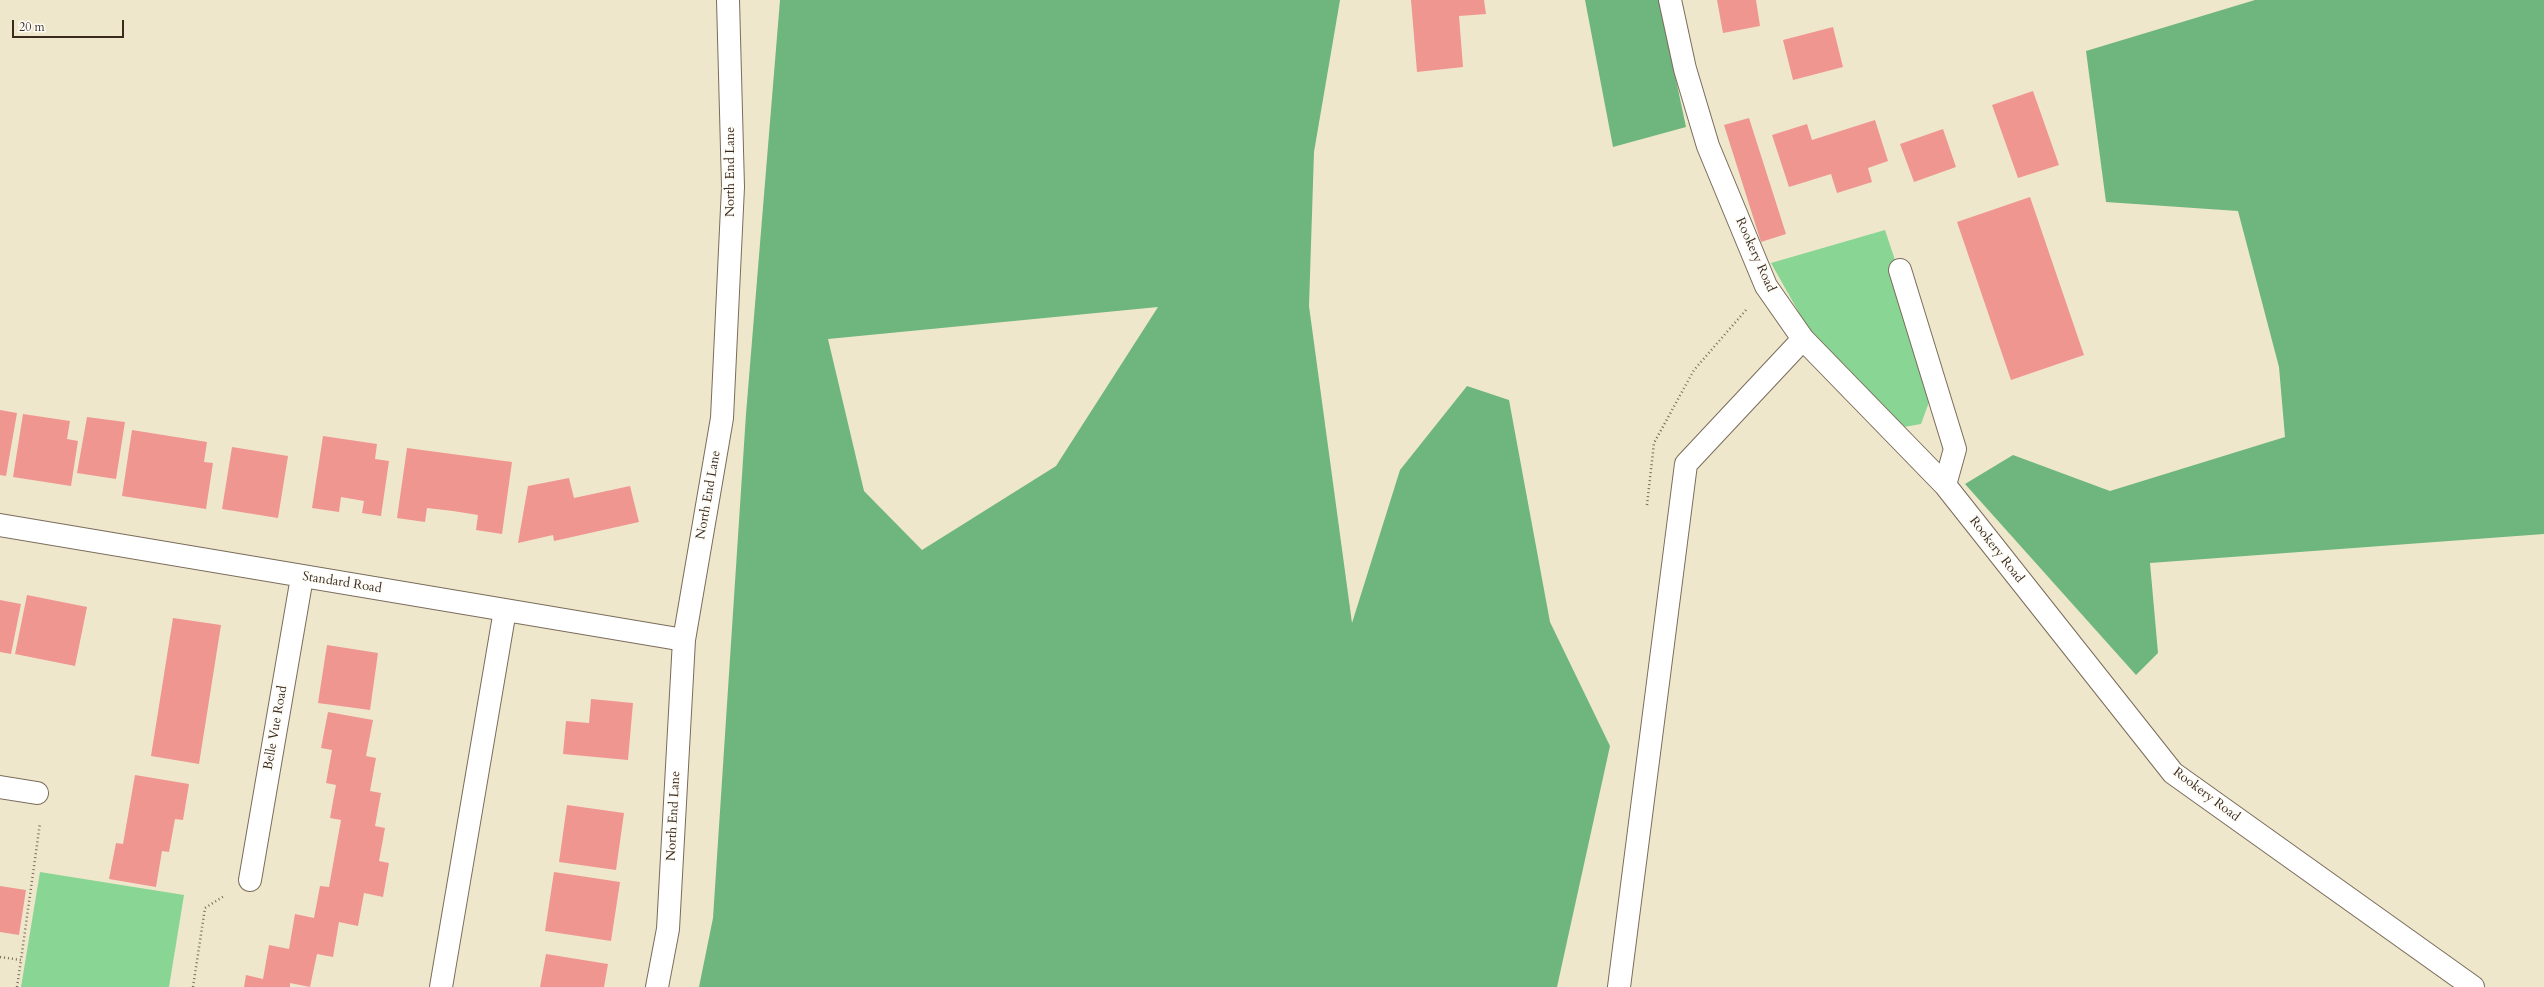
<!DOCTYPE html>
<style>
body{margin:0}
#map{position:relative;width:2544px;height:987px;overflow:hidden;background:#efe7cc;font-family:Cardo,serif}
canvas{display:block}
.scale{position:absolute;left:12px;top:20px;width:112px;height:18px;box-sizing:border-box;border:2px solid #3b2a1e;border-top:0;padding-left:5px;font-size:12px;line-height:14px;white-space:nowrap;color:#3b2a1e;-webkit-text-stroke:3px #fdfcf7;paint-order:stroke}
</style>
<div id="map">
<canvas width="2544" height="987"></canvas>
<div class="scale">20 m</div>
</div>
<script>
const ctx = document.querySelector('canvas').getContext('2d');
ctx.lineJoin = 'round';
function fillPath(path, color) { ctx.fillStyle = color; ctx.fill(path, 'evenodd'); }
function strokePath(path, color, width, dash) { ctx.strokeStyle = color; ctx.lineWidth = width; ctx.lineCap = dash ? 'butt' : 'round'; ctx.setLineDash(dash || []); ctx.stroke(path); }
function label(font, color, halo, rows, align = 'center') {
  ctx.font = font + ' Cardo,serif'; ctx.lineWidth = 3.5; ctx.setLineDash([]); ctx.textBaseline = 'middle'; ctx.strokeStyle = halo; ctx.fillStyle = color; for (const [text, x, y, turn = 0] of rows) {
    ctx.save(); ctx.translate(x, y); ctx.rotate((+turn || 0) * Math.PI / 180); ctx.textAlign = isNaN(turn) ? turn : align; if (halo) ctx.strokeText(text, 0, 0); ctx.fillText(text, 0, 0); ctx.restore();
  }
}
const green = new Path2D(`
 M1885 230 1936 383 1921 424 1904 427 1811 334 1771 263Z
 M40 872 184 895 169 987H21Z`);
const forest = new Path2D(`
 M780 0H1340L1314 152 1309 306 1352 623 1400 470 1467 386 1509 400 1550 622 1610 746 1557 987H699L713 918 746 414ZM1158 307 1056 466 922 550 864 491 828 339Z
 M1585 0H1659L1686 127 1613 147Z
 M2255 0H2544V534L2150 563 2158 653 2136 675 1965 484 2013 455 2110 491 2285 437 2279 367 2238 211 2106 202 2086 51Z`);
const building = new Path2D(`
 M1411 0H1484L1486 14 1459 16 1463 67 1417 72Z
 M1717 0H1756L1760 26 1723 33Z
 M1833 27 1843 67 1793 80 1783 40Z
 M2033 91 2059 165 2018 178 1992 105Z
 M1749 118 1786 234 1761 242 1724 125Z
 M1875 120 1888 161 1868 168 1872 182 1837 193 1831 174 1789 187 1772 135 1807 124 1812 140Z
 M1943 129 1956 167 1914 182 1900 144Z
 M2030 197 2084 355 2011 380 1957 222Z
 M0 410 17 413 6 476 0 475Z
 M23 414 70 421 67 439 78 441 71 486 13 477Z
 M87 417 125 422 116 479 77 473Z
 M132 430 207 442 204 462 213 463 206 509 122 496Z
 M323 436 377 444 375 459 389 461 381 516 362 513 364 501 341 497 339 512 312 508Z
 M232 447 288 456 278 518 222 509Z
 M407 448 512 462 502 534 476 530 478 515 453 511 427 508 425 522 397 518Z
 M569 478 574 498 630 486 639 522 554 541 553 535 518 543 528 486Z
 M27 595 87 607 75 666 15 654Z
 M0 600 21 604 11 654 0 652Z
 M173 618 221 625 199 764 151 756Z
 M327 645 378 653 370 710 318 703Z
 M591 699 633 703 628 760 563 754 566 721 589 723Z
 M328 712 373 720 366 756 376 758 370 791 381 793 375 826 385 828 379 861 389 863 383 897 364 893 358 926 339 922 333 957 317 954 310 987 290 983V987H244L246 975 263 979 269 945 289 949 295 914 314 918 320 886 329 887 341 820 330 818 336 785 326 783 332 750 321 748Z
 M135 775 189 784 183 820 175 819 169 852 162 851 156 887 109 879 116 843 123 844Z
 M567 805 624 813 616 870 559 862Z
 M554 872 620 882 611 941 545 931Z
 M0 886 26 890 19 935 0 932Z
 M546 954 608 964 604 987H540Z`);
const path = new Path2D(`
 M1647 505 1654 443 1694 370 1746 310
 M0 957 21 960 40 823
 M17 987 21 960
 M193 987 205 908 224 896`);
const minor = new Path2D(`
 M1670 0 1685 69 1708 146 1766 286 1803 339 1945 485 2173 773 2473 987
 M1900 270 1955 449 1945 485
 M0 525 684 640
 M0 787 37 793
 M250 880 302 577
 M441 987 505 610
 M657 987 668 929 684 640 722 418 733 187 728 0
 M1619 987 1686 464 1803 339`);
const streetNames = [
 ["North End Lane",731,172,-90],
 ["Rookery Road",1755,255,66],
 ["North End Lane",709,495,-80],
 ["Rookery Road",1996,550,52],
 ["Standard Road",342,583,9],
 ["Belle Vue Road",276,728,-80],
 ["Rookery Road",2206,795,37],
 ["North End Lane",674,816,-87]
];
fillPath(green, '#89d593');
fillPath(forest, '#6eb67d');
fillPath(building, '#ef9690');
strokePath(minor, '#7a6c5b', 24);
strokePath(path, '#7a6c5b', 2.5, [1, 3]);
strokePath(minor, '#fff', 22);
label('13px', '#3b2a1e', '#fdfcf7', streetNames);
</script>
